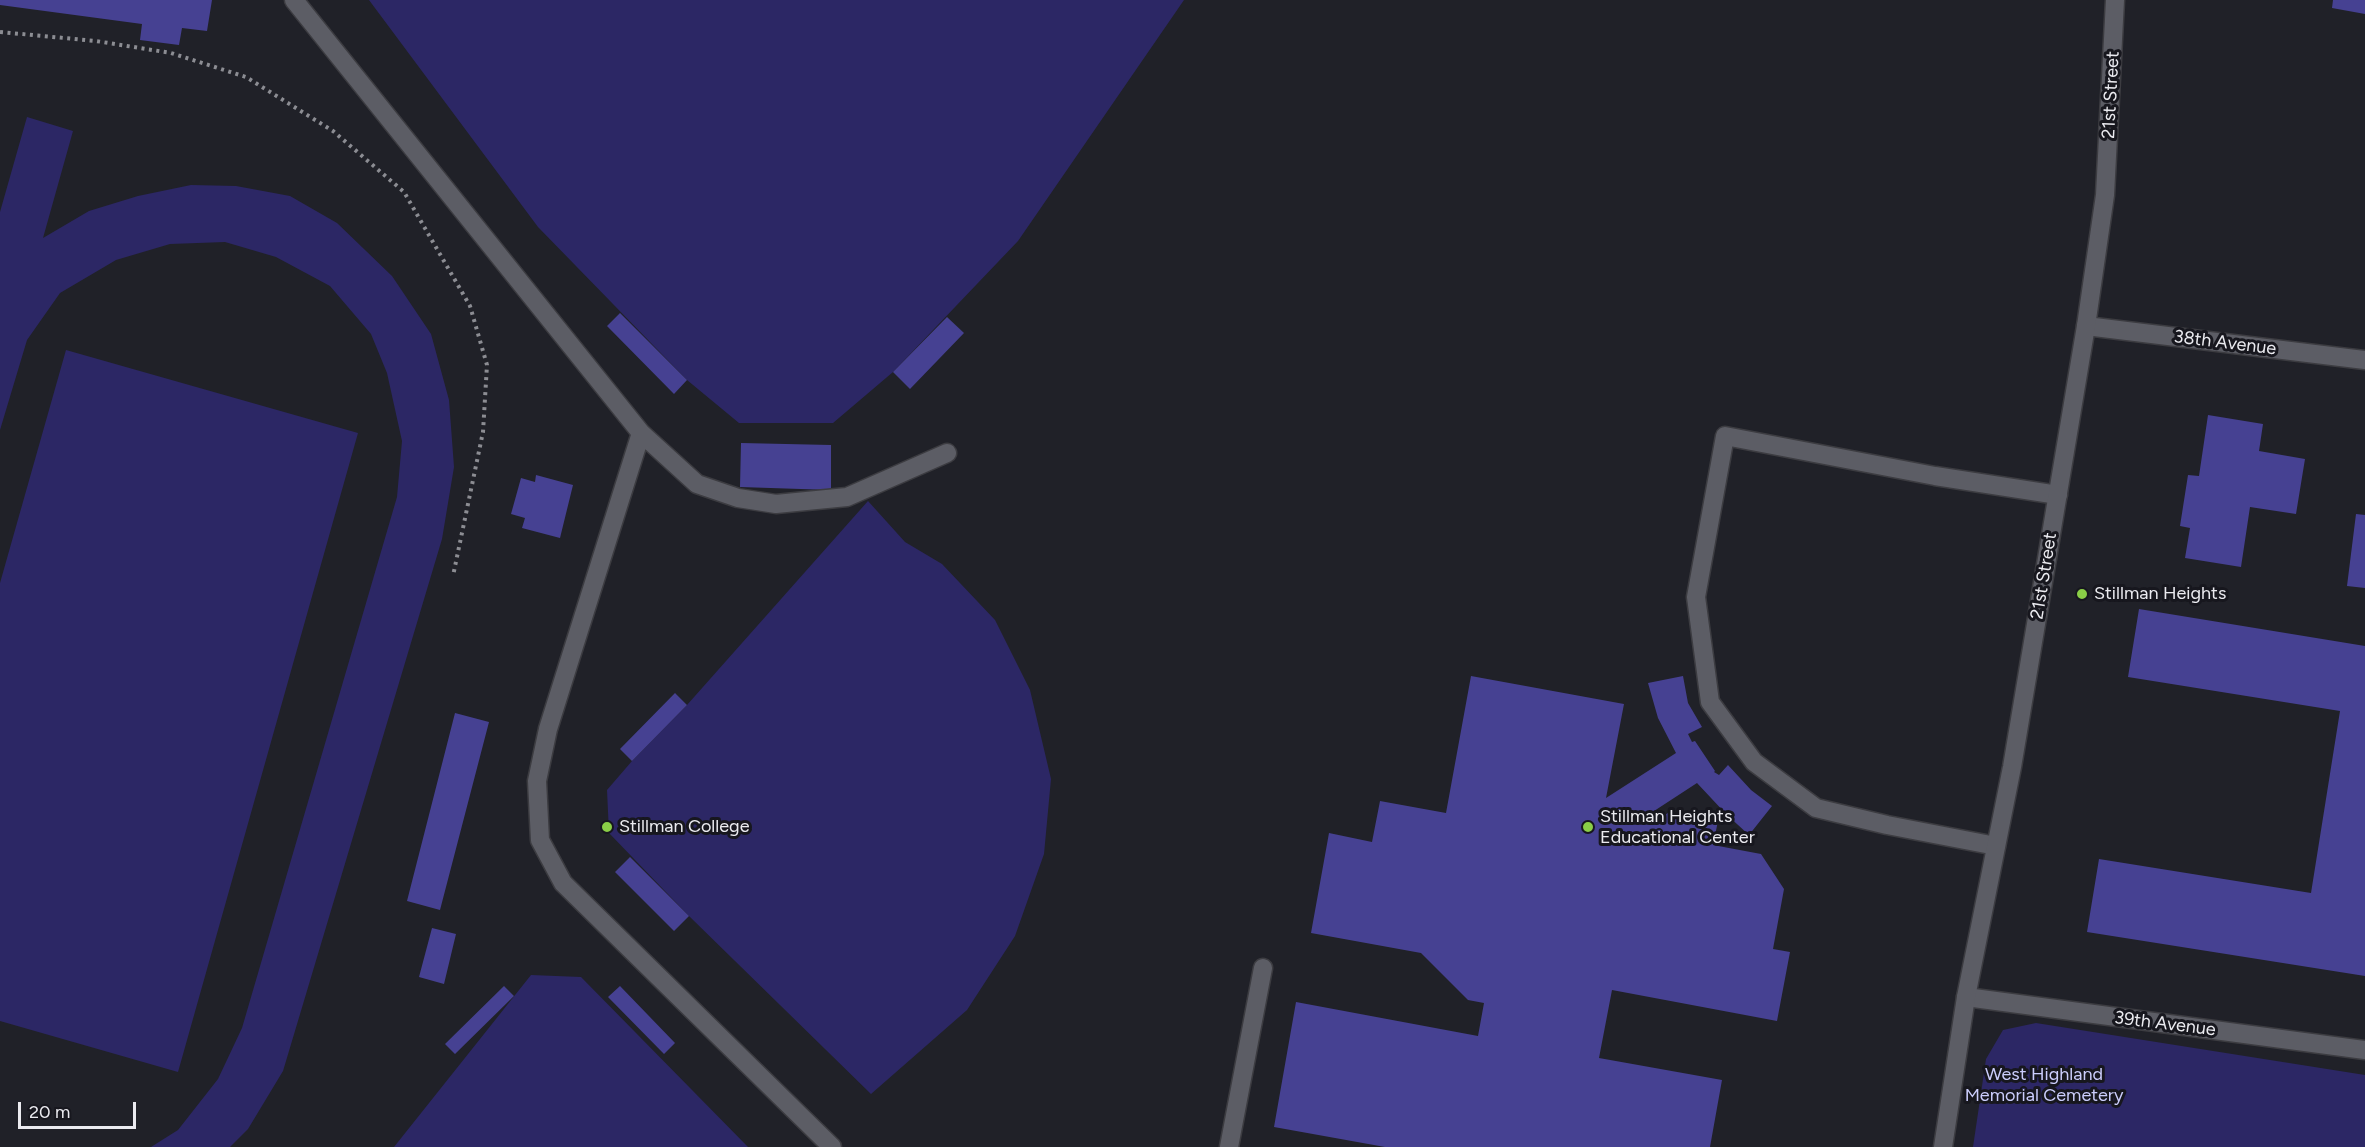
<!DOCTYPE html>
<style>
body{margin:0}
#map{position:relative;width:2365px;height:1147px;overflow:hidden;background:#202128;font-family:Figtree,sans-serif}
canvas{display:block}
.scale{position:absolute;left:18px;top:1102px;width:118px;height:27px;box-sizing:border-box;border:3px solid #ebebf0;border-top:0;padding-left:8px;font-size:18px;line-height:21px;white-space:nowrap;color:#ebebf0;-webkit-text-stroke:4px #17171e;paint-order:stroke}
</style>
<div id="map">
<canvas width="2365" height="1147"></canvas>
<div class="scale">20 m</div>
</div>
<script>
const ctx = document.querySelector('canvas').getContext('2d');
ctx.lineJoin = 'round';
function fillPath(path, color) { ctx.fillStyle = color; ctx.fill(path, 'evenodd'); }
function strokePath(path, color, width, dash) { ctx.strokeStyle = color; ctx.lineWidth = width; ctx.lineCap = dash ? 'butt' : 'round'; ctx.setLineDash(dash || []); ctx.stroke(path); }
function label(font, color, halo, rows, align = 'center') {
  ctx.font = font + ' Figtree,sans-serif'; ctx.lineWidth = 6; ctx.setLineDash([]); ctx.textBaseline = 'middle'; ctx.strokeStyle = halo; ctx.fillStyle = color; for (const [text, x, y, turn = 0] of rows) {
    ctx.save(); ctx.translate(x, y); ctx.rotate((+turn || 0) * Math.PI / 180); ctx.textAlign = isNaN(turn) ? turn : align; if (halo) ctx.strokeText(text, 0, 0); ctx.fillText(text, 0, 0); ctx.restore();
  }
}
const green = new Path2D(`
 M369 0H1184L1018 241 893 372 833 423H739L687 380 538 227Z
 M27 117 73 131 43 238 89 211 138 196 191 185 236 186 290 196 337 223 392 276 431 334 449 400 454 467 442 539 283 1071 248 1129 230 1147H151L178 1130 218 1079 242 1028 397 497 402 441 387 373 371 334 330 286 276 257 225 242 170 244 116 260 60 293 27 340 0 430V212Z
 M66 350 358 433 178 1072 0 1021V583Z
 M868 501 905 542 942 564 995 620 1030 690 1051 779 1044 854 1015 936 967 1010 871 1094 689 916 609 833 607 790 632 761 687 705Z
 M531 975 581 977 748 1147H394Z
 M2036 1023 2365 1075V1147H1973L1986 1059 2003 1030Z`);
const building = new Path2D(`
 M0 0H212L207 31 182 28 179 45 140 40 142 24 0 5Z
 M2333 0H2365V14L2332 8Z
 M620 313 687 380 674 394 607 326Z
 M947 317 964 333 910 389 893 372Z
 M2208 415 2263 424 2259 451 2305 459 2296 514 2250 507 2241 567 2185 558 2190 528 2180 526 2188 475 2199 476Z
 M741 443 831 445V490L740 487Z
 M536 475 573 485 560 538 522 528 525 518 511 514 521 478 535 482Z
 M2356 514 2365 515V588L2347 586Z
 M2139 609 2365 646V976L2087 932 2099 859 2311 893 2340 711 2128 677Z
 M1471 676 1624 704 1606 798 1676 753 1658 718 1648 683 1683 676 1688 703 1702 727 1688 734 1692 742 1695 741 1715 771 1714 772 1719 775 1728 765 1751 790 1772 806 1749 835 1726 814 1697 783 1651 813 1657 822 1670 811 1718 821 1713 845 1761 854 1784 889 1773 949 1790 952 1777 1021 1612 990 1599 1058 1722 1080 1710 1147H1385L1274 1127 1296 1002 1478 1036 1484 1003 1468 1000 1421 953 1311 933 1329 833 1372 842 1380 801 1446 813Z
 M675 693 687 705 632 761 620 749Z
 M455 713 489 722 440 910 407 901Z
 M630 857 689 916 674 931 615 872Z
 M432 928 456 934 444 984 419 977Z
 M504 986 514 996 455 1054 445 1044Z
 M620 986 675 1043 664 1054 608 997Z`);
const path = new Path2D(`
 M0 32 96 41 171 53 246 77 333 131 404 192 470 306 487 365 483 432 453 576`);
const lane = new Path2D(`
 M294 0 641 433 697 484 738 498 776 504 847 497 947 453
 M641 433 548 729 537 781 540 840 563 883 832 1147
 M1996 846 1887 825 1816 808 1754 762 1710 702 1696 597 1725 436 1935 476 2058 495
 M1229 1147 1263 968`);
const street = new Path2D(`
 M2086 326 2365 360
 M1966 997 2365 1050`);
const secondary = new Path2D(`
 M1943 1147 1966 997 2012 767 2086 326 2105 195 2115 0`);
const markers = [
 [2082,594,6,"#8ace47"],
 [607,827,6,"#8ace47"],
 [1588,827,6,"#8ace47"]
];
const streetNames = [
 ["21st Street",2111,95,-87],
 ["38th Avenue",2225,343,7],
 ["21st Street",2044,576,-81],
 ["39th Avenue",2165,1024,7]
];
const poiNames = [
 ["Stillman Heights",2094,594],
 ["Stillman Heights",1600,817],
 ["Educational Center",1600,838],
 ["Stillman College",619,827]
];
const parkNames = [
 ["West Highland",2044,1075],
 ["Memorial Cemetery",2044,1096]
];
fillPath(green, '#2c2765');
fillPath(building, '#464192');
strokePath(lane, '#3c3c41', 21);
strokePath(street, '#3c3c41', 21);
strokePath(secondary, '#3c3c41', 21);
strokePath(path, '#8c8d93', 4, [3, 4.5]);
strokePath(lane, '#5c5d65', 18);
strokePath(street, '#5c5d65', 18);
strokePath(secondary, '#5c5d65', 18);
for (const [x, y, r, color] of markers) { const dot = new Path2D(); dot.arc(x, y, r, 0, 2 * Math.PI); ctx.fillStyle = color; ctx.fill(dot); strokePath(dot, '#17171e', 2); }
label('18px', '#ebebf0', '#17171e', streetNames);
label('18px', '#ebebf0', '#17171e', poiNames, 'left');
label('18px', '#cbcdfb', '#17171e', parkNames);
</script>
